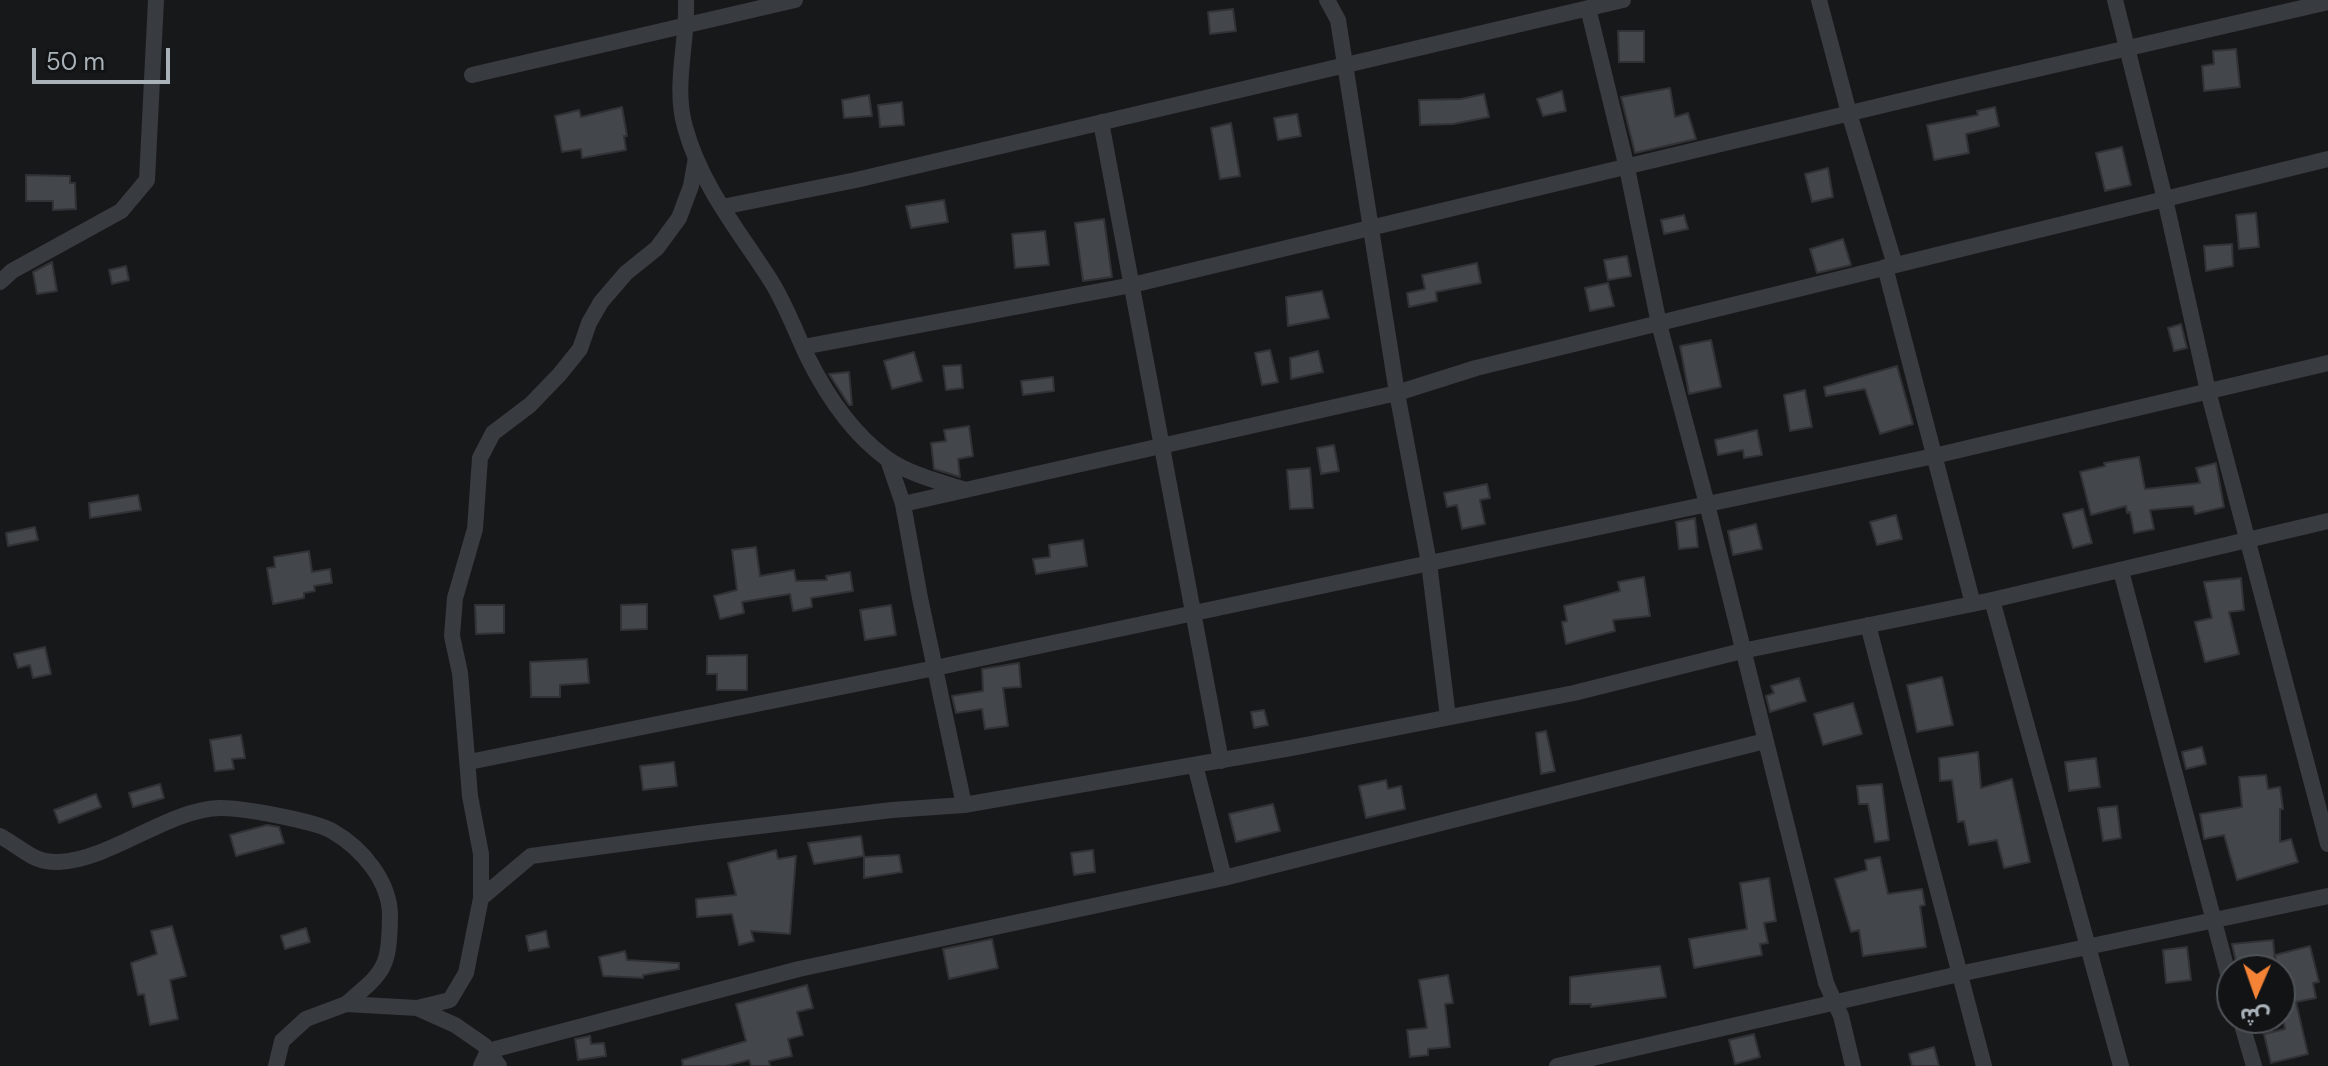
<!DOCTYPE html>
<meta charset="utf-8">
<style>
body{margin:0}
#map{position:relative;width:2328px;height:1066px;overflow:hidden;background:#17181a;font-family:"DM Sans","Noto Sans Arabic",sans-serif}
canvas{display:block}
.north{position:absolute;left:2216px;top:954px;width:80px;height:80px;box-sizing:border-box;background:#121315;border:2px solid #4e5357;border-radius:50%;rotate:182deg;font-size:22px;font-weight:700;line-height:32px;text-align:center;color:#a9b2b9}
.north::after{content:'';display:block;margin:auto;width:28px;height:36px;background:#f48335;clip-path:polygon(50% 0,100% 100%,50% 72%,0 100%)}
.scale{position:absolute;left:32px;top:48px;width:138px;height:36px;box-sizing:border-box;border:4px solid #a9b2b9;border-top:0;padding-left:10px;font-size:24px;line-height:28px;white-space:nowrap;color:#a9b2b9;-webkit-text-stroke:6px #121315;paint-order:stroke}
</style>
<div id="map">
<canvas width="2328" height="1066"></canvas>
<div class="north">ش</div>
<div class="scale">50 m</div>
</div>
<script>
const ctx = document.querySelector('canvas').getContext('2d');
ctx.lineJoin = 'round';
function fillPath(path, color) { ctx.fillStyle = color; ctx.fill(path, 'evenodd'); }
function strokePath(path, color, width, dash) { ctx.strokeStyle = color; ctx.lineWidth = width; ctx.lineCap = dash ? 'butt' : 'round'; ctx.setLineDash(dash || []); ctx.stroke(path); }
const building = new Path2D(`
 M1233 9 1236 31 1210 34 1208 12Z
 M1618 31H1644V62H1619Z
 M2236 49 2240 87 2204 91 2202 66 2214 64 2213 51Z
 M1670 88 1675 117 1688 113 1696 139 1635 153 1621 97Z
 M1562 91 1566 111 1543 116 1537 99Z
 M1484 94 1489 117 1453 124 1420 125 1419 100 1461 99Z
 M869 95 872 116 844 118 842 100Z
 M902 102 904 125 880 127 878 105Z
 M622 107 627 136H624L626 150 582 158 581 149 562 152 555 116 579 110 581 117Z
 M1995 107 1999 126 1966 134 1969 153 1934 160 1927 125 1978 115 1977 111Z
 M1297 114 1301 136 1278 140 1274 118Z
 M1231 123 1240 176 1220 179 1211 128Z
 M2122 147 2131 185 2105 191 2096 153Z
 M1828 168 1833 197 1812 202 1805 174Z
 M26 175 70 176V183H75L76 209 53 210V201H26Z
 M944 200 948 222 911 228 906 206Z
 M2256 213 2259 247 2239 249 2236 215Z
 M1684 215 1688 229 1664 234 1661 220Z
 M1104 219 1112 277 1083 281 1075 223Z
 M1045 231 1049 265 1015 268 1012 234Z
 M1843 239 1851 265 1817 273 1810 249Z
 M2232 244 2233 266 2206 271 2204 246Z
 M1627 256 1631 276 1608 280 1604 260Z
 M52 262 57 291 37 294 33 272Z
 M1477 263 1481 283 1436 292 1437 301 1409 307 1407 293 1425 289 1422 275Z
 M126 266 129 280 112 284 109 270Z
 M1608 283 1614 306 1590 311 1585 288Z
 M1322 291 1329 318 1288 326 1286 297Z
 M2181 324 2187 348 2174 351 2168 328Z
 M1711 340 1721 387 1689 394 1680 346Z
 M1270 350 1278 382 1262 385 1255 353Z
 M1318 351 1323 372 1291 379 1290 358Z
 M914 352 922 381 892 389 884 361Z
 M961 365 963 388 946 390 943 366Z
 M1897 366 1913 424 1880 434 1865 389 1826 396 1824 387Z
 M849 372 852 405H849L829 374Z
 M1053 377 1054 391 1023 395 1021 381Z
 M1805 390 1812 427 1790 431 1784 395Z
 M969 426 973 456 958 459 960 477 934 469 931 443 946 441 944 430Z
 M1757 430 1762 455 1744 458 1743 450 1718 455 1715 440Z
 M1334 445 1339 471 1321 474 1317 448Z
 M2139 457 2145 489 2200 483 2196 468 2216 463 2224 507 2195 514 2193 506 2150 510 2154 529 2134 533 2130 512 2127 513 2126 506 2091 515 2080 472 2105 466 2104 463Z
 M1310 468 1313 508 1290 509 1287 470Z
 M1487 484 1490 498 1480 500 1485 524 1462 529 1457 505 1447 507 1444 493Z
 M138 495 141 510 90 518 89 503Z
 M2083 509 2092 543 2073 548 2063 514Z
 M1896 515 1902 539 1877 545 1870 522Z
 M1695 518 1698 547 1679 549 1676 522Z
 M1756 524 1762 549 1733 555 1728 531Z
 M35 527 38 540 8 546 6 533Z
 M1083 540 1087 566 1036 574 1033 559 1050 557 1049 545Z
 M756 547 760 576 794 570 796 581 827 580 826 576 850 572 853 591 811 598 812 607 793 611 790 594 742 602 744 613 720 619 714 596 737 590 732 550Z
 M309 551 312 572 330 569 332 583 314 586 315 591 304 593V598L273 604 267 568 275 567 274 557Z
 M1644 577 1650 616 1613 620 1615 631 1566 644 1562 622 1567 621 1564 606 1620 591 1618 582Z
 M2241 578 2244 610 2229 612 2239 654 2205 662 2195 622 2212 618 2204 582Z
 M647 604V629L621 630V605Z
 M475 605H504V633L476 634Z
 M891 605 896 635 865 640 860 610Z
 M45 647 51 674 33 678 30 665 18 668 14 654Z
 M747 655V690H717V674H707V656Z
 M587 659 589 683 560 685V697H531L530 662Z
 M1019 663 1021 687 1003 688 1008 726 985 729 982 709 956 713 952 696 983 691 982 669Z
 M1942 677 1953 725 1917 732 1907 685Z
 M1799 678 1806 701 1770 712 1766 696 1774 693 1771 686Z
 M1853 703 1862 734 1823 745 1814 714Z
 M1264 710 1268 725 1254 728 1251 712Z
 M1546 731 1555 771 1541 774 1536 733Z
 M241 735 245 758 232 759 234 769 215 771 210 740Z
 M2202 747 2206 764 2186 769 2182 752Z
 M1978 752 1981 788 2012 779 2030 862 2004 868 1997 840 1969 845 1964 821 1958 822 1952 780 1940 781 1939 758Z
 M2096 758 2100 787 2069 791 2065 762Z
 M674 762 677 786 643 790 640 766Z
 M2266 775 2268 789 2280 787 2283 809H2280V842L2291 839 2298 862 2237 880 2224 835 2204 839 2200 814 2242 807 2239 777Z
 M1386 780 1388 789 1401 786 1405 809 1366 818 1359 786Z
 M160 784 164 798 133 807 129 793Z
 M1882 784 1889 840 1875 842 1868 804H1859L1857 786Z
 M96 794 101 807 59 823 54 810Z
 M1273 804 1280 831 1236 842 1229 814Z
 M2117 806 2121 838 2103 841 2098 808Z
 M267 825 279 827 284 843 236 856 230 835Z
 M861 836 864 856 814 864 808 843Z
 M776 850 778 859 796 856 790 934 751 931 754 941 739 945 732 914 697 917 696 899 736 895 728 863Z
 M1093 850 1095 872 1074 875 1071 853Z
 M899 855 902 872 864 878V857Z
 M1880 857 1888 894 1922 889 1925 905 1920 906 1926 947 1863 956 1859 930 1851 932 1835 879 1867 870 1865 860Z
 M1769 878 1776 921 1764 923 1768 943 1760 944 1762 955 1694 968 1689 939 1747 929 1740 883Z
 M172 926 186 976 170 980 178 1019 150 1025 144 994 138 995 131 963 157 954 151 931Z
 M306 928 310 942 285 949 281 936Z
 M546 931 549 947 529 951 526 936Z
 M992 939 998 968 949 979 943 949Z
 M2273 940 2275 962 2237 966 2232 944Z
 M2310 946 2319 982 2313 983 2316 998 2296 1002 2308 1054 2271 1063 2264 1034 2285 1029 2280 1003V970H2277L2275 955Z
 M2187 947 2191 980 2166 983 2163 950Z
 M625 951 627 960 679 963V969L643 975V978L603 976 599 957Z
 M1660 966 1666 997 1591 1007V1004H1570V977Z
 M1448 975 1453 1003 1445 1004 1450 1047 1428 1049V1055L1410 1057 1407 1030 1427 1028 1419 980Z
 M807 985 813 1008 797 1012 803 1035 788 1039 792 1056 769 1061 770 1066H751L749 1060 726 1066H683L682 1060 746 1041 736 1004Z
 M1754 1034 1760 1057 1735 1064 1729 1040Z
 M590 1036 591 1044 604 1043 606 1056 578 1060 575 1039Z
 M1934 1047 1939 1066H1912L1909 1054Z`);
const street = new Path2D(`
 M686 0C688 42 673 85 685 127 701 186 739 231 771 281 786 305 796 333 808 358 827 396 852 433 886 458 908 474 940 482 966 490
 M1327 0 1338 20 1397 393 1429 563 1448 717
 M1819 0 1849 113 1895 265
 M2115 0 2165 199 2208 391 2328 844
 M1588 8 1627 168 1659 324 1707 504 1826 983 1841 1016 1853 1066
 M472 75 795 0
 M1101 122 1221 761
 M722 207 856 180 1623 0
 M1885 267 1973 604
 M0 282 12 271 121 211 147 180 156 0
 M803 347 1132 285 1959 87 2328 2
 M888 460 903 504 920 598 964 805
 M903 504 1397 393 1476 368 2328 159
 M2121 571 2232 989
 M1992 600 2121 1066
 M1868 625 1984 1066
 M469 762 935 668 1934 456 2328 363
 M1195 765 1224 878
 M0 836C23 848 32 863 59 862 112 859 167 810 219 808 239 807 315 821 332 831 362 848 391 882 390 918 389 969 384 972 346 1004
 M481 898 531 856 701 833 892 810 964 805 1291 748 1574 693 1742 651 1992 600 2328 521
 M417 1008 450 1000 466 973 481 898V854L470 796 460 673 452 636 455 598 475 529 480 458 493 433 530 405 559 375 580 349 589 323 601 302 626 273 657 248 679 218 691 186 696 158
 M2240 1018 2254 1066
 M276 1066 282 1041 306 1019 346 1004 417 1008 455 1025 484 1045 499 1066
 M481 1066 488 1051 799 969 1224 878 1765 741
 M1557 1066 1959 974 2328 896`);
fillPath(building, '#43464a');
strokePath(building, '#313236', 2);
strokePath(street, '#383b3f', 16);
</script>
